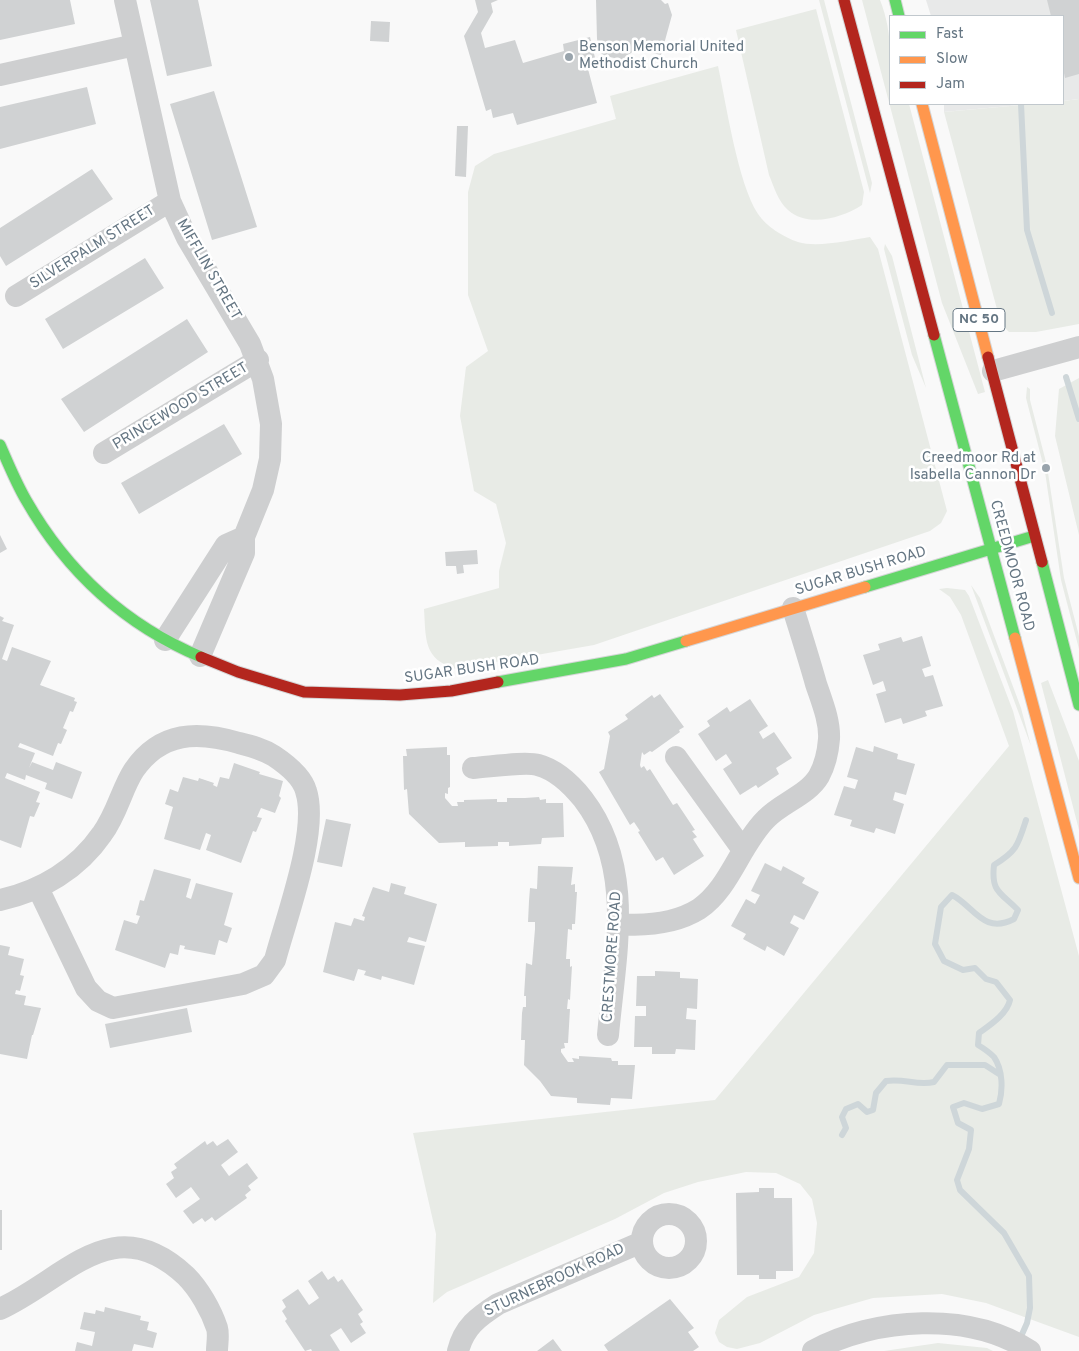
<!DOCTYPE html>
<style>
body{margin:0}
#map{position:relative;width:1079px;height:1351px;overflow:hidden;background:#f9f9f9;font-family:Overpass,sans-serif}
canvas{display:block}
.legend{position:absolute;left:889px;top:15px;width:175px;height:90px;box-sizing:border-box;background:#fff;border:1px solid #c1c8cd;margin:0;padding:6px 9px;list-style:none;font-size:15px;color:#657683}
.legend li{display:flex;align-items:center;gap:10px;height:25px}
.legend b{width:25px;border:1px solid #c1c8cd}
</style>
<div id="map">
<canvas width="1079" height="1351"></canvas>
<ul class="legend">
<li><b style="height:6px;background:#63d668"></b>Fast</li>
<li><b style="height:6px;background:#ff974d"></b>Slow</li>
<li><b style="height:6px;background:#b3261e"></b>Jam</li>
</ul>
</div>
<script>
const ctx = document.querySelector('canvas').getContext('2d');
ctx.lineJoin = 'round';
function fillPath(path, color) { ctx.fillStyle = color; ctx.fill(path, 'evenodd'); }
function strokePath(path, color, width, dash) { ctx.strokeStyle = color; ctx.lineWidth = width; ctx.lineCap = dash ? 'butt' : 'round'; ctx.setLineDash(dash || []); ctx.stroke(path); }
function label(font, color, halo, rows, align = 'center') {
  ctx.font = font + ' Overpass,sans-serif'; ctx.lineWidth = 5; ctx.setLineDash([]); ctx.textBaseline = 'middle'; ctx.strokeStyle = halo; ctx.fillStyle = color; for (const [text, x, y, turn = 0] of rows) {
    ctx.save(); ctx.translate(x, y); ctx.rotate((+turn || 0) * Math.PI / 180); ctx.textAlign = isNaN(turn) ? turn : align; if (halo) ctx.strokeText(text, 0, 0); ctx.fillText(text, 0, 0); ctx.restore();
  }
}
const built = new Path2D(`
 M926 0H1079V99L1063 101V16H931Z
 M944 104H1032L944 112Z`);
const green = new Path2D(`
 M819 0H824L872 183 870 193Z
 M862 0H880C894 35 890 67 890 104H909L985 392 978 394 942 303Z
 M816 9 864 192 862 205C842 218 808 228 788 210 778 201 774 187 769 175L736 30Z
 M718 66C726 103 738 184 758 214 767 227 783 237 798 242 817 248 851 240 870 237L878 249 947 511 941 523 930 531 594 645 456 669C423 659 426 639 424 609L499 588V571L506 543 496 504 474 491 460 416 466 367 488 351 468 295V192L475 166 494 154 616 119 610 96Z
 M1079 99V324L1036 332H1009L1001 324 944 112 1032 104H1063V101Z
 M885 244 892 256 926 388 912 355 884 249Z
 M1079 378V535L1055 436 1059 389Z
 M1027 387 1030 389V400L1047 466 1064 578 1079 636V649L1061 580 1045 472 1026 398Z
 M971 585 980 598 1021 708 1031 746Z
 M947 588 965 590 969 596 1013 711 1079 956V1337L986 1303 942 1294 873 1298 814 1315 760 1343 737 1349 727 1347 719 1342 715 1333 719 1320 747 1297 799 1277 814 1253 817 1223 812 1199 800 1184 776 1173 746 1172 698 1182 664 1193 615 1219 447 1292 433 1303 436 1234 413 1133 715 1100 1009 746 961 615 950 597 939 589Z
 M1048 680 1079 761V830L1041 683Z
 M938 1343 987 1348 993 1351H884Z`);
const stream = new Path2D(`
 M1021 104 1027 230 1052 313
 M1066 377 1079 419
 M842 1135 846 1128 842 1117 846 1109 858 1104 867 1112 873 1110 876 1093 886 1081C904 1078 917 1086 934 1082L947 1065H985L999 1074
 M1019 1341 1027 1323 1030 1308 1029 1276 1004 1233 960 1190 957 1180 969 1149 971 1130 958 1123 953 1107 964 1103 982 1109 999 1104C1003 1090 1003 1070 994 1057 990 1053 983 1048 978 1045L979 1033C990 1025 1007 1014 1010 1000L996 982 986 979 975 968 963 970 944 961 935 944 941 907 952 895C974 906 983 935 1014 919L1018 910C1000 892 991 892 994 865 1017 851 1018 845 1026 820`);
const building = new Path2D(`
 M0 0H70L75 24 0 40Z
 M150 0H198L212 66 167 76Z
 M475 0H498L491 3 493 12 481 33 485 48 515 40 523 63 564 51 563 44 590 37 597 66 588 69 597 103 517 125 513 113 493 118 491 109 486 111 464 36 478 12Z
 M596 0H661L665 4 668 3 672 15 661 55 636 49 622 60 602 55 597 39Z
 M1047 0H1079V74L1065 78 1063 68V16H1051Z
 M371 21 390 22 389 42 370 41Z
 M87 87 96 124 0 149V107Z
 M214 91 257 227 212 240 170 104Z
 M457 126H468L466 177 455 176Z
 M92 169 113 199 6 266 0 256V228Z
 M145 258 164 288 63 349 45 319Z
 M187 319 208 352 84 432 61 399Z
 M224 424 242 454 139 514 121 483Z
 M0 535 7 549 0 553Z
 M477 550 478 564 463 565 464 573 457 574 456 566H446L445 552Z
 M0 616 4 618 2 621 14 625 2 659 7 661 12 647 51 661 40 685 75 698 74 701 77 702 73 712 70 711 63 728 67 730 61 744 58 743 53 756 20 743 18 747 35 753 29 768 32 762 53 770 56 762 82 772 72 799 45 789 47 783 26 775 25 780 7 773 5 778 40 792 36 802 40 803 34 817 30 816 21 848 0 840Z
 M922 636 931 666 922 669 925 677 933 675 943 706 925 711 927 716 903 724 901 718 885 723 876 694 886 691 883 681 873 685 863 655 880 650 878 644 901 637 903 642Z
 M660 694 684 727 679 730 680 732 652 752 650 751 644 755 642 752 640 765 641 768 644 766 647 771 650 769 673 805 677 803 695 830 692 831 697 837 693 839 704 856 674 875 663 857 656 861 638 832 640 831 634 822 630 825 599 772 604 769 610 736 608 732 628 719 625 715 652 695 654 698Z
 M750 699 768 726 759 732 763 739 774 732 792 758 776 768 779 774 758 788 756 785 740 795 723 769 732 763 726 754 716 761 698 734 710 726 707 721 727 707 730 712Z
 M874 746 898 754 897 759 915 764 906 795 895 792 893 800 904 804 895 834 876 828 874 833 850 826 852 820 834 815 844 786 855 789 858 780 847 777 856 747 873 752Z
 M447 747V755H450V787L448 788V794L445 793V798L452 806H458L457 802H464V800L497 799V802H507V798H525L539 797 540 800 546 799V803H563L564 837 542 838 541 844 509 846V842H498V846L465 847V842L439 843 409 814 407 789 404 790 403 756H407L406 749Z
 M234 763 260 772 259 774 283 781 279 796 281 798 275 813 261 808 257 817 262 818 256 832 253 831 241 863 206 850 211 835 206 833 200 850 164 839 173 807 165 804 170 789 178 792 183 777 198 781 199 778 214 783 213 785 217 787 220 777 229 779Z
 M326 819 351 824 342 867 317 862Z
 M765 863 781 871 783 866 805 878 802 883 819 892 804 920 794 915 790 923 799 928 784 956 767 946 765 951 743 939 746 934 731 926 746 899 755 904 760 895 751 891Z
 M538 866 573 867 571 885 575 884V892H577L575 924H572V930L568 929 566 959H570V967L572 966 570 1000 568 999 567 1009H570L568 1043H564L565 1048 561 1049V1052L568 1062H574L572 1058 579 1059V1056L611 1058 612 1061H618V1065H635L632 1099 611 1098 610 1105 577 1103V1098L551 1096 540 1081 524 1065 525 1040H521L522 1013 523 1007H526V996H524L526 963 532 965 535 929V922H528L529 901 530 888 537 889Z
 M154 869 191 879 186 897 191 899 196 883 233 893 224 925 232 928 227 943 219 940 215 955 184 949 185 946 180 945 178 955 170 953 165 968 115 950 124 920 137 924 140 916 136 915 140 900 144 901Z
 M391 883 406 887 404 894 437 904 426 942 409 937 407 942 425 946 414 985 382 976 381 980 364 975 366 971 358 969 354 981 323 972 335 922 351 926 354 918 364 921 365 917 362 916 373 887 389 892Z
 M0 945 10 947 8 955 24 959 20 975 24 976 20 991 16 990 15 994 26 996 24 1005 41 1008 33 1035H32L27 1059 0 1054Z
 M655 971 680 972V978L698 979 697 1009 687 1008 686 1019 696 1020 695 1050 676 1049 675 1054H652V1047H634L635 1016H646V1006H636L637 976H655Z
 M187 1008 192 1032 110 1048 105 1024Z
 M228 1139 238 1152 221 1165 229 1176 247 1163 258 1178 248 1186 251 1190 245 1195 247 1198 215 1221 212 1217 205 1222 202 1218 193 1224 183 1211 200 1199 191 1187 176 1198 166 1184 174 1178 171 1172 177 1168 174 1164 205 1141 207 1145 213 1141 217 1146Z
 M759 1188H774V1198H792L793 1271H776V1279H759V1275H737L736 1193 759 1192Z
 M0 1210H2V1250H0Z
 M322 1271 328 1280 334 1276 338 1282 342 1279 363 1310 358 1314 363 1322 360 1324 366 1333 351 1343 341 1328 330 1335 340 1351H312L311 1349 305 1351 285 1321 287 1319 282 1311 286 1307 282 1300 298 1289 309 1305 319 1298 308 1281Z
 M670 1299 694 1328 688 1332 699 1347 693 1351H608L604 1345Z
 M105 1307 141 1316 140 1320 149 1322 147 1330 157 1333 153 1348 134 1344 132 1351H75L77 1342 92 1346 95 1332 80 1329 84 1312 95 1314 96 1310 104 1312Z
 M553 1339 562 1351H537Z`);
const street = new Path2D(`
 M125 0 170 201 187 238 250 344 263 379 271 424 270 459 263 490 244 537V553L200 656
 M0 75 135 45
 M16 296 170 201
 M993 371 1079 347
 M104 453 258 360
 M165 640 226 545 244 537
 M676 757 743 850
 M473 768C489 767 526 761 538 765 557 770 571 784 583 799 636 868 615 955 608 1035
 M0 900C41 891 78 869 102 834 117 814 122 788 134 770 161 731 198 731 239 743 251 746 263 749 274 756 286 764 302 776 306 791 319 831 286 918 275 960L264 975 243 984 113 1008 98 1001 86 988 38 888
 M618 924C645 926 675 924 699 909 730 888 740 845 766 819 781 803 808 795 819 776 825 765 828 752 829 739 830 721 822 702 816 684 809 659 801 634 793 608
 M642 1241a27 27 0 1 1 54 0a27 27 0 1 1-54 0Z
 M0 1309C67 1278 113 1208 186 1276 199 1289 211 1310 217 1328 219 1335 217 1344 217 1351
 M458 1351C464 1327 478 1317 498 1304L642 1242
 M813 1351C875 1317 970 1311 1030 1351`);
const fast = new Path2D(`
 M895 0 899 16
 M934 335 1015 638
 M0 445C8 463 16 483 26 500 67 572 125 625 201 657
 M1042 562 1079 705
 M865 587 1034 536
 M498 682 626 659 686 641`);
const slow = new Path2D(`
 M922 104 988 357
 M1015 638 1079 878
 M686 641 865 587`);
const jam = new Path2D(`
 M844 0 934 335
 M988 357 1042 562
 M201 657 238 672 304 692 400 695 451 691 498 682`);
const markers = [
 [569,57,5,"#99a4ac"],
 [1046,468,5,"#99a4ac"]
];
const shields = [
 [979,320,52]
];
const shieldNames = [
 ["NC 50",979,320]
];
const poiNames = [
 ["Benson Memorial United",579,48],
 ["Methodist Church",579,65],
 ["Creedmoor Rd at",1036,459,"right"],
 ["Isabella Cannon Dr",1036,476,"right"]
];
const streetNames = [
 ["SILVERPALM STREET",93,248,-32],
 ["MIFFLIN STREET",208,270,60],
 ["PRINCEWOOD STREET",181,407,-31],
 ["CREEDMOOR ROAD",1011,566,75],
 ["SUGAR BUSH ROAD",861,572,-17],
 ["SUGAR BUSH ROAD",472,670,-8],
 ["CRESTMORE ROAD",613,957,-86],
 ["STURNEBROOK ROAD",555,1281,-25]
];
fillPath(built, '#e8e9e9');
fillPath(green, '#e8ebe6');
strokePath(stream, '#ced6d9', 6);
fillPath(building, '#d0d2d3');
strokePath(fast, '#d5d6d7', 13);
strokePath(slow, '#d5d6d7', 13);
strokePath(jam, '#d5d6d7', 13);
strokePath(street, '#cecfd0', 22);
strokePath(fast, '#63d668', 11);
strokePath(slow, '#ff974d', 11);
strokePath(jam, '#b3261e', 11);
for (const [x, y, r, color] of markers) { const dot = new Path2D(); dot.arc(x, y, r, 0, 2 * Math.PI); ctx.fillStyle = color; ctx.fill(dot); strokePath(dot, '#fff', 2); }
for (const [x, y, w] of shields) { const box = new Path2D(); box.roundRect(x - w / 2, y - 11.5, w, 23, 4); ctx.fillStyle = '#fff'; ctx.fill(box); strokePath(box, '#657683', 1); }
label('bold 14px', '#657683', null, shieldNames);
label('15px', '#657683', '#fff', poiNames, 'left');
label('15px', '#657683', '#fff', streetNames);
</script>
